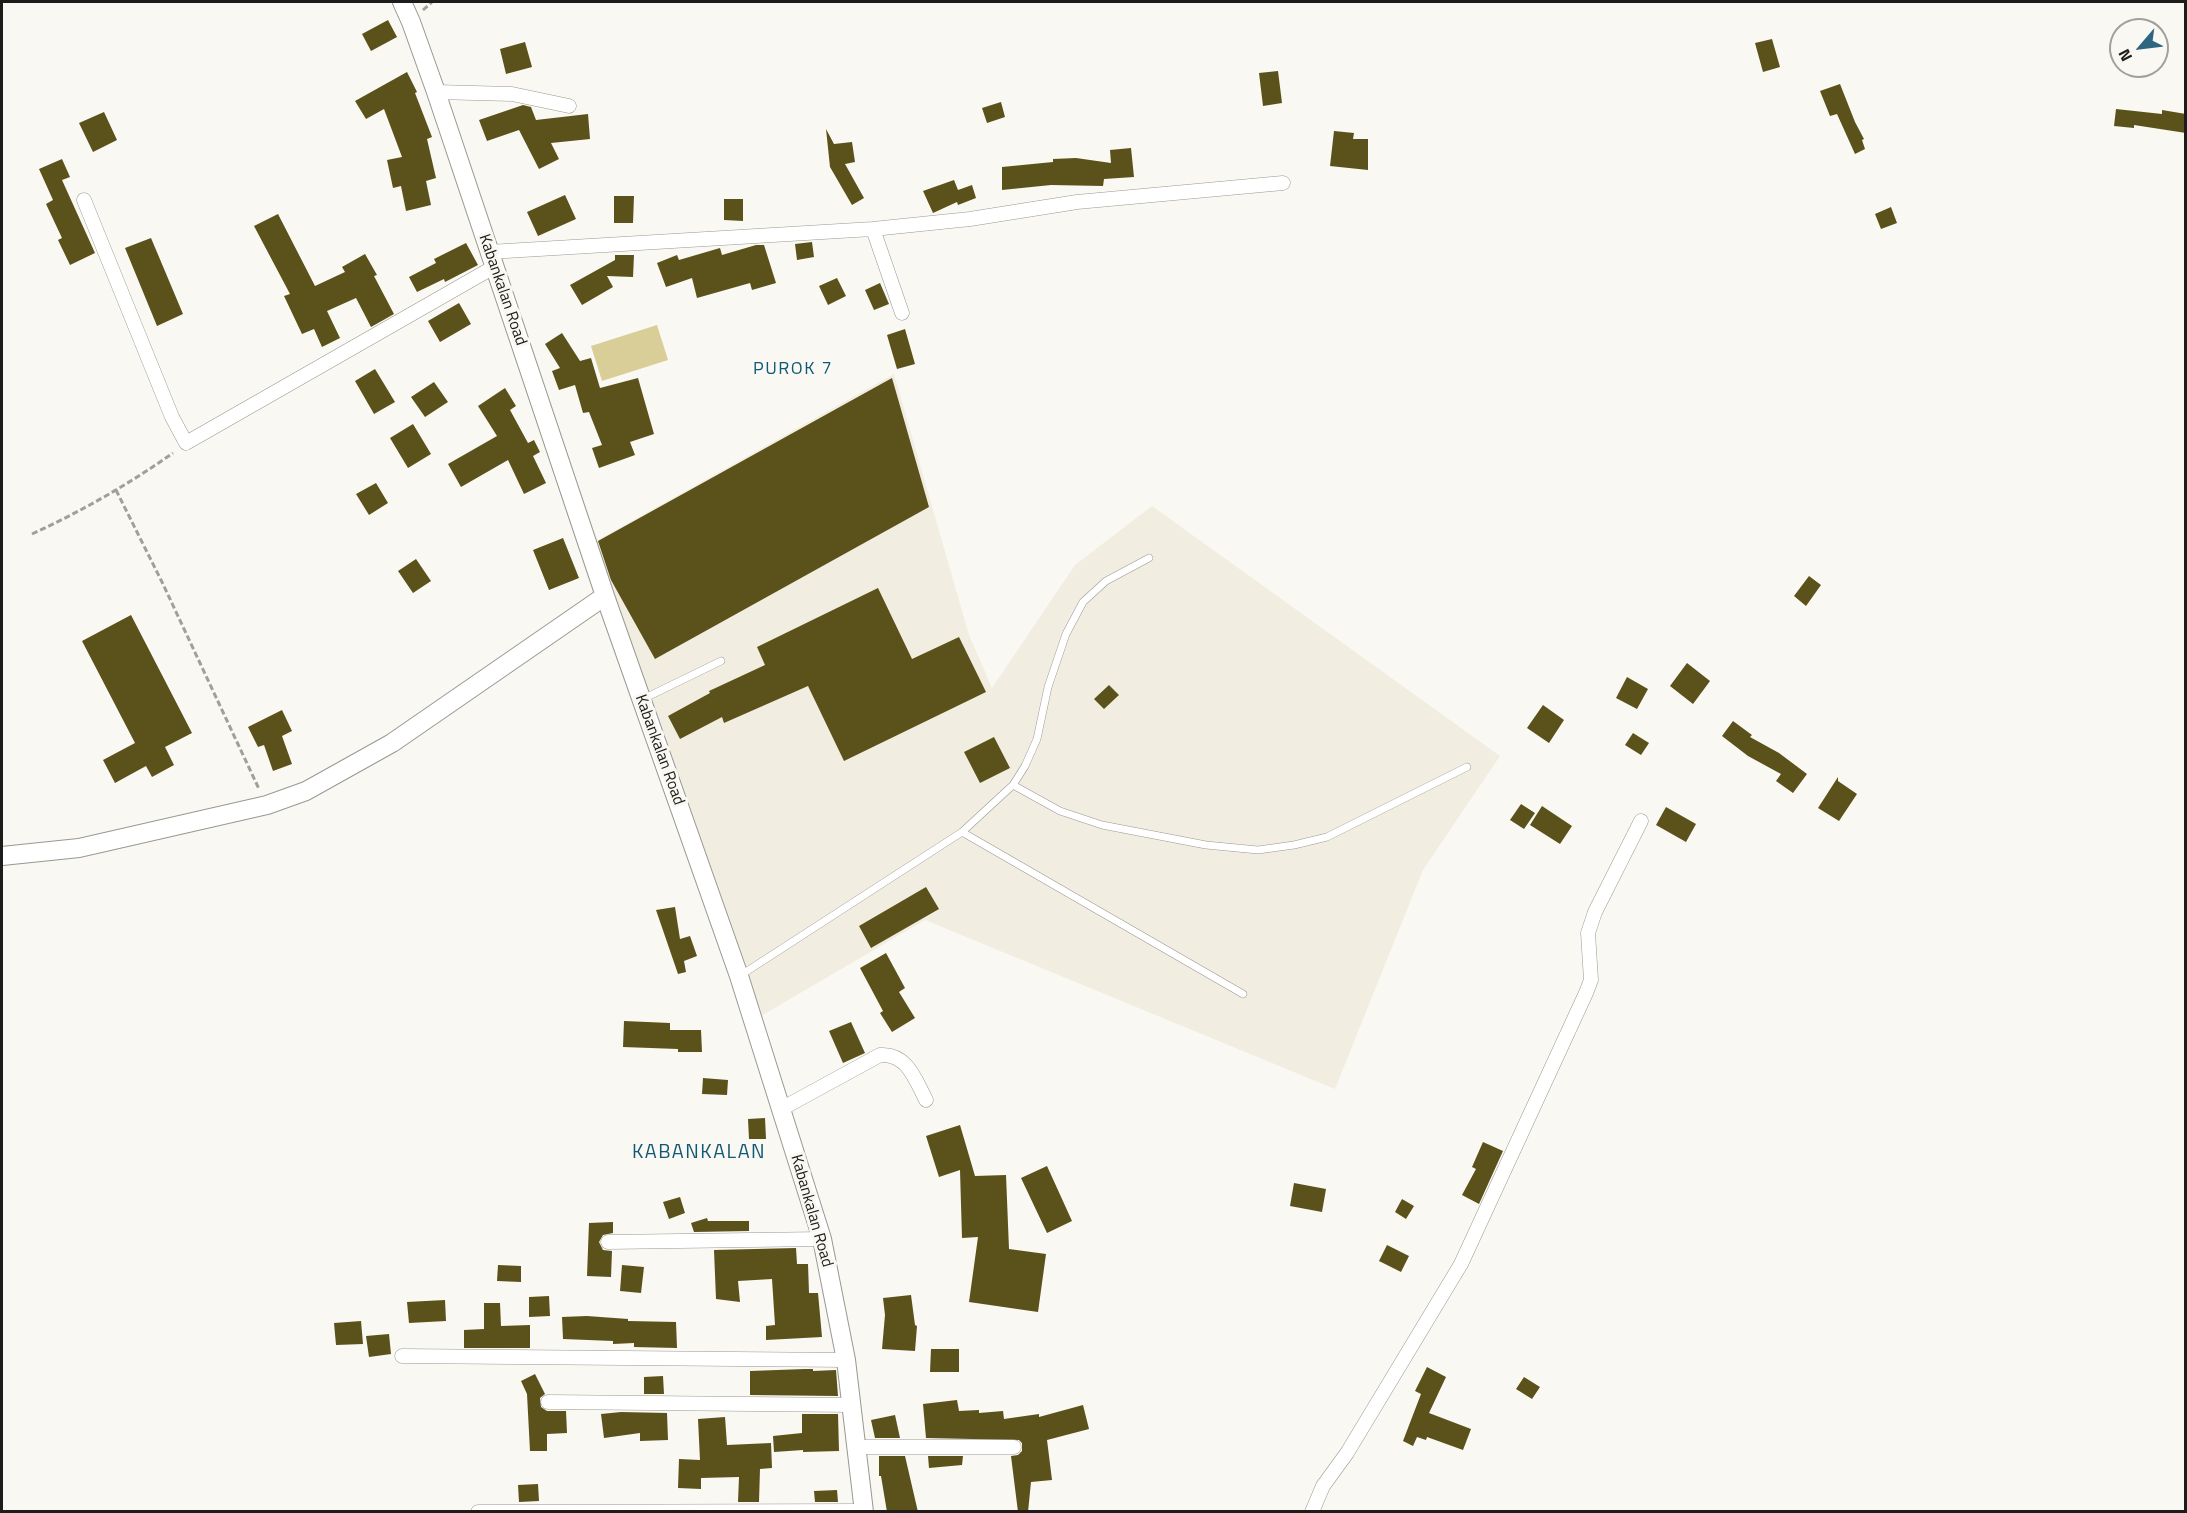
<!DOCTYPE html>
<style>
body{margin:0}
#map{position:relative;width:2187px;height:1513px;overflow:hidden;background:#f9f8f2;font-family:"Titillium Web",sans-serif}
canvas{display:block}
.frame{position:absolute;inset:0;border:3px solid #1d1c1a;pointer-events:none}
.north{position:absolute;left:2109px;top:18px;width:60px;height:60px;box-sizing:border-box;background:#f9f8f2;border:2px solid #a1a09c;border-radius:50%;rotate:242deg;font-size:16px;font-weight:700;line-height:24px;text-align:center;color:#1d1c1a}
.north::after{content:'';display:block;margin:auto;width:21px;height:27px;background:#2e6680;clip-path:polygon(50% 0,100% 100%,50% 72%,0 100%)}
</style>
<div id="map">
<canvas width="2187" height="1513"></canvas>
<div class="frame"></div>
<div class="north">N</div>
</div>
<script>
const ctx = document.querySelector('canvas').getContext('2d');
ctx.lineJoin = 'round';
function fillPath(path, color) { ctx.fillStyle = color; ctx.fill(path, 'evenodd'); }
function strokePath(path, color, width, dash) { ctx.strokeStyle = color; ctx.lineWidth = width; ctx.lineCap = dash ? 'butt' : 'round'; ctx.setLineDash(dash || []); ctx.stroke(path); }
function label(font, color, halo, rows, align = 'center') {
  ctx.font = font + ' "Titillium Web",sans-serif'; ctx.lineWidth = 6; ctx.setLineDash([]); ctx.textBaseline = 'middle'; ctx.strokeStyle = halo; ctx.fillStyle = color; for (const [text, x, y, turn = 0] of rows) {
    ctx.save(); ctx.translate(x, y); ctx.rotate((+turn || 0) * Math.PI / 180); ctx.textAlign = isNaN(turn) ? turn : align; if (halo) ctx.strokeText(text, 0, 0); ctx.fillText(text, 0, 0); ctx.restore();
  }
}
const built = new Path2D(`
 M894 374 969 635 992 688 1075 565 1152 506 1500 756 1423 870 1335 1089 925 920 761 1016 591 544Z`);
const green = new Path2D(`
 M657 325 668 360 602 381 591 346Z`);
const building = new Path2D(`
 M388 20 397 37 371 51 362 34Z
 M1772 39 1780 67 1763 72 1755 43Z
 M525 42 532 67 506 74 500 49Z
 M1278 71 1282 103 1263 106 1259 73Z
 M407 72 417 92 415 93 432 137 427 139 436 178 426 181 431 205 406 211 401 186 393 188 387 160 402 157 384 109 366 119 355 101Z
 M1840 84 1855 122 1864 139 1862 140 1865 149 1855 154 1837 114 1830 116 1820 91Z
 M1001 102 1005 117 987 123 982 108Z
 M523 105 531 107 536 120 588 114 590 139 551 143 559 159 539 169 519 130 487 141 479 120Z
 M2116 109 2162 114V110L2186 114V133L2134 125V128L2114 126Z
 M104 112 117 140 93 152 79 123Z
 M826 129 834 144 852 142 855 162 845 164 864 198 852 205 830 167Z
 M1334 131 1354 133 1353 139H1368V170L1330 166Z
 M1131 148 1134 177 1104 179 1103 186 1051 185 1002 190V167L1053 162V159L1076 158 1111 163 1110 150Z
 M62 159 70 177 62 180 95 253 70 265 58 240 62 238 46 204 53 200 39 169Z
 M954 180 958 190 972 185 976 198 958 205 957 202 933 213 923 191Z
 M565 195 576 219 538 236 527 212Z
 M614 196H634L633 223H614Z
 M724 199H743V221L724 220Z
 M1891 207 1897 223 1881 229 1875 214Z
 M278 214 315 286 345 272 342 267 365 254 377 275 374 276 394 314 371 327 356 298 327 311 340 338 322 347 314 329 302 334 284 296 290 294 254 226Z
 M151 238 183 314 157 326 125 248Z
 M812 242 814 257 797 260 795 244Z
 M466 243 478 265 445 282 444 279 417 292 409 277 436 263 434 259Z
 M756 245H764L776 283 752 290 750 283 697 298 692 278 666 287 657 263 677 255 679 260 720 248 722 255Z
 M615 255H634L633 277 607 276 613 287 582 305 570 285 615 260Z
 M837 278 846 296 828 305 819 286Z
 M880 283 889 304 874 310 865 290Z
 M459 303 471 324 440 342 428 321Z
 M905 329 915 364 897 369 887 335Z
 M562 333 580 361 591 358 600 388 638 378 654 434 630 442 635 455 599 468 592 448 602 445 589 412 583 413 575 385 559 390 552 371 560 368 545 344Z
 M375 369 395 402 374 414 355 381Z
 M892 378 929 507 655 659 611 580 598 541Z
 M434 382 448 402 425 417 411 397Z
 M505 388 516 406 510 410 528 443 534 440 540 452 533 456 546 483 524 494 508 460 461 487 448 464 497 436 478 406Z
 M413 424 431 454 408 468 390 438Z
 M376 483 388 503 369 515 356 494Z
 M563 538 579 578 549 590 533 550Z
 M416 559 431 581 413 593 398 571Z
 M1809 576 1821 585 1806 606 1794 596Z
 M878 588 912 659 959 637 986 692 844 761 808 686 724 723 722 717 680 739 668 716 710 693 709 691 765 665 757 647Z
 M131 615 192 733 165 747 174 765 152 777 146 766 115 783 103 760 135 743 82 641Z
 M1687 663 1710 681 1693 704 1670 686Z
 M1627 677 1648 689 1637 709 1616 698Z
 M1109 685 1119 695 1104 709 1094 699Z
 M1543 705 1564 720 1549 743 1527 728Z
 M282 710 292 731 282 736 292 764 273 771 264 745 258 747 248 727Z
 M1733 721 1752 735 1750 737 1779 753 1807 774 1793 793 1776 781 1781 774 1748 756 1722 736Z
 M1633 733 1649 743 1641 755 1625 745Z
 M994 737 1010 768 980 783 964 752Z
 M1838 777V781L1857 794 1839 821 1818 808Z
 M1521 804 1535 813 1524 829 1510 820Z
 M1542 806 1572 826 1560 844 1530 825Z
 M1666 807 1696 824 1686 842 1656 825Z
 M926 887 939 909 871 948 859 926Z
 M675 907 680 939 690 936 697 956 684 961 686 972 678 974 656 910Z
 M886 953 905 988 899 992 915 1018 892 1032 880 1013 883 1011 860 968Z
 M624 1021 670 1023V1030H701L702 1052H678V1049L623 1047Z
 M851 1022 865 1053 843 1063 829 1031Z
 M703 1078 728 1080 727 1095 702 1094Z
 M765 1118 766 1139H749L748 1119Z
 M960 1125 975 1176 1006 1175 1009 1249 1046 1254 1038 1312 969 1302 978 1237 962 1238 960 1170 939 1177 926 1136Z
 M1483 1142 1503 1151 1479 1204 1462 1195 1476 1169 1472 1167Z
 M1047 1166 1072 1221 1047 1233 1021 1178Z
 M1294 1183 1326 1189 1322 1212 1290 1206Z
 M680 1197 685 1213 669 1219 663 1202Z
 M1402 1199 1414 1206 1406 1219 1395 1212Z
 M707 1218 708 1221H749V1231L694 1232 691 1223Z
 M613 1222V1233L603 1235 599 1242 603 1250 612 1251 611 1277 587 1276 589 1223Z
 M1387 1245 1409 1256 1401 1272 1379 1261Z
 M796 1248 797 1264H808L809 1293H818L822 1337 766 1340V1326L775 1325 772 1279 738 1281 740 1302 716 1299 714 1250Z
 M498 1265 521 1266V1282L497 1281Z
 M622 1265 644 1267 641 1293 620 1291Z
 M911 1295 915 1325 917 1326 915 1351 882 1349 885 1315 883 1298Z
 M549 1296 550 1316 529 1317V1297Z
 M445 1300 446 1321 409 1323 407 1302Z
 M484 1303H500L501 1326 530 1325V1348H464V1330L484 1329Z
 M587 1316 628 1319V1321L676 1322 677 1348 634 1347V1343L613 1344V1341L563 1339 562 1317Z
 M361 1321 363 1344 336 1345 334 1323Z
 M389 1334 391 1354 369 1357 366 1336Z
 M931 1349H959V1372H930Z
 M1427 1367 1446 1377 1429 1413 1471 1429 1463 1450 1427 1437 1426 1440 1417 1437 1413 1446 1403 1441 1421 1394 1415 1391Z
 M805 1369H813V1371L836 1370 838 1396 750 1395V1371Z
 M535 1374 545 1394 540 1398 541 1407 547 1411H566L567 1433 547 1434V1451H530L527 1394 521 1381Z
 M663 1376 664 1394H644V1377Z
 M1524 1377 1540 1387 1532 1399 1516 1389Z
 M957 1400 959 1411 979 1410V1413L1003 1411 1004 1419 1039 1414V1417L1083 1405 1089 1429 1047 1440 1052 1480 1031 1482 1028 1512H1018L1011 1456 1018 1455 1022 1451V1443L1019 1440 926 1438 923 1404Z
 M621 1412 667 1413 668 1440 640 1441V1433L604 1438 601 1414Z
 M802 1414H838L839 1451 803 1452V1450L774 1452 773 1436 802 1433Z
 M895 1415 900 1438H875L871 1420Z
 M725 1417 727 1445 771 1443 772 1468 760 1469 759 1502H738L739 1477 701 1478V1489L678 1488 679 1459 700 1460 698 1419Z
 M879 1456H905L918 1512H887L881 1476H879Z
 M928 1456H963L962 1465 929 1468Z
 M538 1484 539 1501 519 1502 518 1485Z
 M837 1490 838 1502H815L814 1491Z`);
const path = new Path2D(`
 M423 10 432 2
 M116 490 162 582 259 789
 M32 534C82 511 129 484 173 453`);
const service = new Path2D(`
 M643 699 721 661
 M1013 785 1060 811 1102 825 1206 845 1258 850 1294 845 1327 837 1467 767
 M962 832 1243 994
 M741 975 962 832 1013 785 1025 766 1037 739 1048 687 1066 634 1083 602 1106 581 1149 558`);
const minor = new Path2D(`
 M436 92 512 94 569 106
 M84 200 172 417 186 443 494 267
 M873 229 902 313
 M489 252 873 229 970 219 1077 202 1283 183
 M781 1109 880 1055C907 1053 915 1079 926 1100
 M608 1242 822 1239
 M402 1356 846 1360
 M548 1402 852 1405
 M856 1447H1014
 M478 1512 864 1511
 M1312 1512 1323 1486 1347 1453 1461 1264 1586 993 1591 980 1588 933 1595 912 1641 821`);
const tertiary = new Path2D(`
 M402 2 411 22 436 92 605 596 739 976 822 1239 846 1360 864 1512
 M2 856 79 848 267 805 306 791 392 743 605 596`);
const streetNames = [
 ["Kabankalan Road",502,290,71],
 ["Kabankalan Road",659,750,70],
 ["Kabankalan Road",811,1211,74]
];
const neighbourhoodNames = [
 ["PUROK 7",793,370]
];
const quarterNames = [
 ["KABANKALAN",699,1153]
];
fillPath(built, '#f1eee1');
fillPath(green, '#d9ce97');
fillPath(building, '#5b511a');
strokePath(service, '#999892', 8);
strokePath(minor, '#999892', 15);
strokePath(tertiary, '#999892', 20);
strokePath(path, '#a09f9b', 3, [6, 3]);
strokePath(service, '#fff', 7);
strokePath(minor, '#fff', 14);
strokePath(tertiary, '#fff', 18);
label('16px', '#1d1c1a', '#f9f8f2', streetNames);
ctx.letterSpacing = '1.5px';
label('18px', '#115874', '#f9f8f2', neighbourhoodNames);
ctx.letterSpacing = '0px';
ctx.letterSpacing = '1.5px';
label('20px', '#115874', '#f9f8f2', quarterNames);
ctx.letterSpacing = '0px';
</script>
